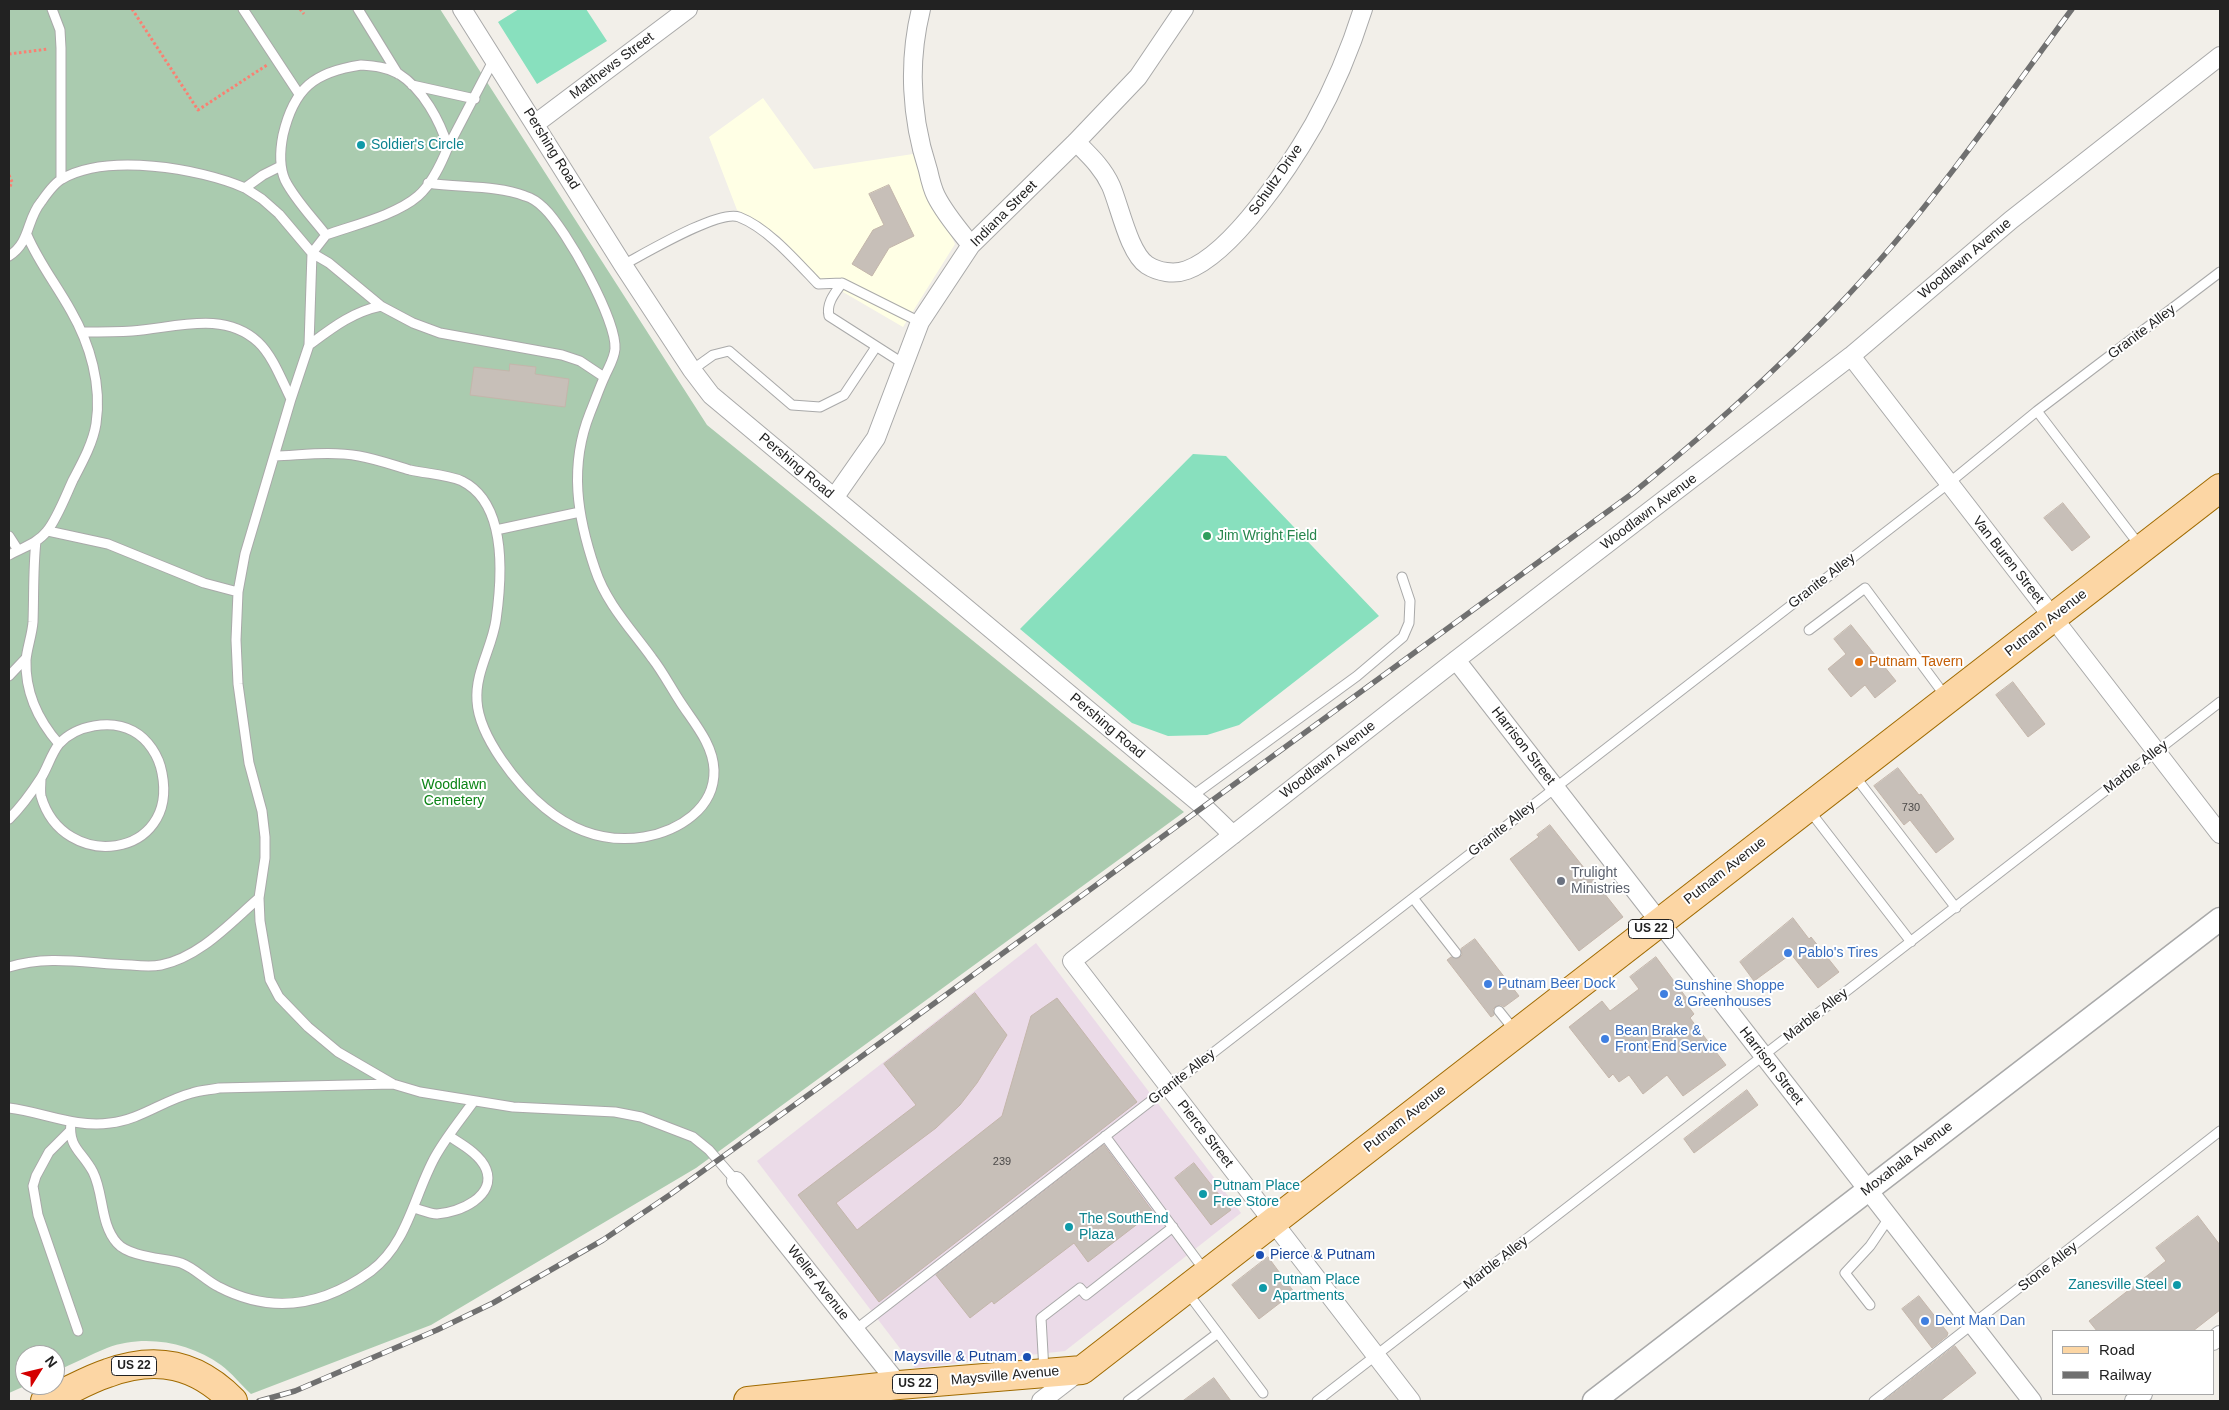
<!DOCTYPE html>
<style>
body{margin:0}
#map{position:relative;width:2229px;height:1410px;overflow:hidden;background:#f2efe9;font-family:Helvetica,sans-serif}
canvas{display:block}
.frame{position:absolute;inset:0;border:10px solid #222;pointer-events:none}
.legend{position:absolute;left:2052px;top:1330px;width:162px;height:65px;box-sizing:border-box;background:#fff;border:1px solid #a7a7a7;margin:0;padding:6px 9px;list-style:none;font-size:15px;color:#222}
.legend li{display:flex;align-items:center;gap:10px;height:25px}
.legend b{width:25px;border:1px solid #a7a7a7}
.north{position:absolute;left:15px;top:1345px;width:50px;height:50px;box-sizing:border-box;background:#fff;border:1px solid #a7a7a7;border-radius:50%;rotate:54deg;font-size:14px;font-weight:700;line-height:20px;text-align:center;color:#222}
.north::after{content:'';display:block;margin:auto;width:18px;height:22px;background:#d40000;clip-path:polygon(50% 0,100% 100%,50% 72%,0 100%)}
</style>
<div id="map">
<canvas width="2229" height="1410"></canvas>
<div class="frame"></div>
<ul class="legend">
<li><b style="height:6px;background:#fcd6a4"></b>Road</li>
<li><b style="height:6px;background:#707070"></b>Railway</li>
</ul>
<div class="north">N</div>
</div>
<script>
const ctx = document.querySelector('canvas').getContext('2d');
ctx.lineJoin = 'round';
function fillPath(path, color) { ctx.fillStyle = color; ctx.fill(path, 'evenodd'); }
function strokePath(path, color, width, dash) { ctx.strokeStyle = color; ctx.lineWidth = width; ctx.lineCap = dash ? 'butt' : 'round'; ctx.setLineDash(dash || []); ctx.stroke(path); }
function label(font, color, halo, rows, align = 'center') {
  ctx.font = font + ' Helvetica,sans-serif'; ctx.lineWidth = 4; ctx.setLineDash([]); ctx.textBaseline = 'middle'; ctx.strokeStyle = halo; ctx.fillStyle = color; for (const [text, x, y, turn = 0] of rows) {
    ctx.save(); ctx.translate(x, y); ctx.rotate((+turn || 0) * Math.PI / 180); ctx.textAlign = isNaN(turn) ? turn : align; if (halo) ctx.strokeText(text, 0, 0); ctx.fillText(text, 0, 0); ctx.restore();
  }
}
const industrial = new Path2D(`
 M1036 943 1241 1213 1065 1351 915 1368 757 1161Z`);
const education = new Path2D(`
 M763 98 814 169 913 154 955 244 903 327 819 278 779 236 737 210 709 137Z`);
const cemetery = new Path2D(`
 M9 9H440L707 425 1184 812 696 1168 431 1325 251 1394C241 1385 232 1373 221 1365 189 1342 144 1334 107 1348 90 1355 72 1364 55 1372V1355H25V1385H27L9 1393Z`);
const pitch = new Path2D(`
 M519 9H586L607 41 537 84 498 22Z
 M1193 454 1226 456 1379 616 1239 725 1207 735 1168 736 1132 723 1020 629Z`);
const building = new Path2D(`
 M889 185 914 236 889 248 872 276 852 264 873 230 884 225 869 194Z
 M510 364 536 367 535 374 569 379 565 407 470 395 474 367 509 371Z
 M2063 503 2090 537 2072 551 2044 518Z
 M1851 625 1896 681 1875 698 1865 685 1851 697 1828 669 1846 654 1834 639Z
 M2013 682 2045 724 2028 737 1996 695Z
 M1898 768 1919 795 1921 794 1954 839 1936 853 1910 820 1904 825 1874 786Z
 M1550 825 1623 917 1579 951 1510 859 1539 837 1537 835Z
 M1793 918 1809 939 1811 937 1839 972 1818 988 1791 954 1754 981 1740 962Z
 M1475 939 1519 996 1504 1007 1501 1005 1496 1006 1493 1009 1494 1015 1491 1017 1447 960 1451 957 1459 958 1462 955 1461 949Z
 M1656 957 1688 1000 1685 1002 1694 1014 1690 1018 1726 1065 1683 1096 1667 1075 1643 1094 1629 1075 1619 1082 1613 1074 1609 1078 1569 1027 1602 1001 1610 1011 1639 989 1630 977Z
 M975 993 1007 1035 977 1083 960 1105 936 1128 836 1203 857 1230 1002 1116 1031 1016 1057 998 1137 1102 879 1302 798 1195 916 1105 884 1064Z
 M1747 1090 1758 1105 1694 1153 1684 1139Z
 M1104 1145 1153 1212 1088 1262 1074 1243 994 1304 992 1301 970 1318 936 1275Z
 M1194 1163 1231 1210 1211 1225 1175 1178Z
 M2198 1216 2220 1245V1310L2193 1331H2097L2089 1321 2166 1261 2156 1248Z
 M1268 1257 1294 1292 1259 1319 1232 1285Z
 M1919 1296 1948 1333 1947 1336 1932 1348 1902 1309Z
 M1955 1346 1976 1373 1940 1401H1884Z
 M1214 1378 1231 1401H1183Z`);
const path = new Path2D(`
 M132 9 198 110 267 65
 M300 9 304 14
 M9 54 48 49
 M9 175 12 182 9 189`);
const service = new Path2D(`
 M52 9 60 30 61 48V179
 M243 9 299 94
 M358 9 398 74
 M361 65C374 66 387 67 399 74 423 89 440 121 448 147 441 164 432 184 418 196 396 215 354 225 326 235 313 218 295 200 285 180 279 166 280 150 283 135 294 88 314 72 361 65Z
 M412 85 475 99
 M448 147 494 59
 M245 188 262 199 279 214 312 253 329 263 381 306 413 323 440 333 562 355 580 361 604 377
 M326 235 312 253 309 345 291 399 245 554 238 592 236 640 238 684 249 763 262 811 265 837V858L259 898 260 921 270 980 279 997 308 1027 338 1052 393 1084 420 1092 513 1107 615 1112 641 1117 693 1137 709 1150 736 1181
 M9 256C31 242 26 220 41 202 46 195 54 183 62 179 107 153 199 168 245 188L263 175 281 166
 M623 265C644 254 719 209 739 217 768 228 797 262 818 284L842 283 920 322
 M842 283C835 293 826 303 829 316L904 364
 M82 332C99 332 116 332 132 331 175 328 223 310 258 342 273 356 282 381 291 399
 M309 345C332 328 352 312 381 306
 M692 370 713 355 729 351 792 405 820 407 844 395 876 347
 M2037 411 2140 546
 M275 456C303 455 331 451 359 456 376 459 393 465 410 470 427 474 446 474 462 481 508 504 502 578 496 620 492 648 475 672 477 701 479 737 518 786 545 808 573 831 607 843 644 837 678 831 715 809 714 770 713 744 694 723 681 703 671 688 663 672 652 658 631 629 606 603 595 569 577 516 569 466 590 413 595 401 599 389 604 378 608 368 614 360 615 349 617 320 566 229 544 208 539 203 532 198 525 196 496 185 459 188 428 183
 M496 530 580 512
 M48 531 108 544 204 583 238 592
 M9 536 18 550
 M36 541C33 568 34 595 33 622 32 635 27 648 26 660 25 693 38 720 59 744
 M9 555C22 548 38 543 47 531 57 519 66 495 73 480 82 463 93 443 96 424 102 385 90 344 71 311 56 284 39 263 27 235
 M1809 630 1865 588 1946 697
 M9 676 26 658
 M1854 775 1956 908
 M1191 797 1357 676 1403 637 1409 623 1410 601 1402 577
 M1809 810 1911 942
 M9 819C21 807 32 792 41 778 48 767 51 754 59 744 76 725 111 719 133 731 148 739 159 756 162 773 179 859 63 873 41 796 40 791 41 783 41 778
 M1413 898 1456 953
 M9 967C49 954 90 964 131 965 141 966 151 967 161 965 200 957 230 923 259 898
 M1499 1011 1515 1031
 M9 1108C43 1112 75 1128 110 1123 140 1120 164 1100 192 1093 201 1090 210 1090 219 1088L393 1084
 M71 1122C68 1148 82 1151 93 1172 104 1194 100 1224 117 1243 129 1257 163 1258 181 1263 195 1268 206 1281 219 1287 273 1315 323 1306 371 1271 408 1243 414 1195 435 1157 446 1137 461 1119 474 1101
 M70 1131 49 1152 36 1176 33 1186 38 1215 78 1331
 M1105 1136 1205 1271
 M414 1208C421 1210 430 1214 437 1214 459 1213 497 1196 486 1169 480 1154 461 1144 449 1136
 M1187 1292 1263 1393
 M1870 1305 1845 1273 1870 1246 1889 1218
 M855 1330 1949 483 2037 411 2220 272
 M1044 1371 1041 1318 1080 1288 1086 1295 1173 1227
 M1128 1401 1218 1333
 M1317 1401 2220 702
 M1874 1401 2220 1131`);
const minor = new Path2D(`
 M462 9 623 265 692 370 711 395 1203 806 1233 835
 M921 9C908 62 911 118 928 170 930 179 932 188 936 196 945 214 959 230 971 245
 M535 124 688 9
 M1076 142C1090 156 1103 168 1111 186 1120 207 1129 253 1147 265 1158 272 1174 275 1187 270 1233 253 1290 166 1314 124 1334 88 1351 47 1363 9
 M1851 356 2220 834
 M834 498 876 438 920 322 971 245 1076 142 1138 77 1184 9
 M1456 660 2032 1401
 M736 1181 899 1385
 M2213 1341 2220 1335
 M1041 1401 1080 1371
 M1411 1401 1072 961 1456 660 1851 356 2011 220 2220 56
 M2134 1401 2143 1394`);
const tertiary = new Path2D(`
 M1594 1401 2220 919`);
const primary = new Path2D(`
 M45 1401C66 1393 86 1380 108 1373 157 1355 197 1364 233 1401
 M748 1401 899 1385 1082 1370 2220 488`);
const rail = new Path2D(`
 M259 1401 295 1391 437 1330 493 1303 603 1240 671 1194 843 1070 1633 493C1719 423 1798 352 1872 269 1945 187 2007 97 2072 9`);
const markers = [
 [361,145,5,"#0f9aa8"],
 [1207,536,5,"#2e9e5b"],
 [1859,662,5,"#e8710a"],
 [1561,881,5,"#6b7280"],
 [1788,953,5,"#3f7fe0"],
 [1488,984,5,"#3f7fe0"],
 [1664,994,5,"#3f7fe0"],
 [1605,1039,5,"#3f7fe0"],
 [1203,1194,5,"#0f9aa8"],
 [1069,1227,5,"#0f9aa8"],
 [1260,1255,5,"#1a4fb4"],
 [2177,1285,5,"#0f9aa8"],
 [1263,1288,5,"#0f9aa8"],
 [1925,1321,5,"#3f7fe0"],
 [1027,1357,5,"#1a4fb4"]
];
const numberNames = [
 ["730",1911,808],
 ["239",1002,1162]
];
const shields = [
 [1651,929,45],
 [134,1366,45],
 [915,1384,45]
];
const shieldNames = [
 ["US 22",1651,929],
 ["US 22",134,1366],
 ["US 22",915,1384]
];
const streetNames = [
 ["Matthews Street",612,66,-37],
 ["Pershing Road",551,149,58],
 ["Schultz Drive",1276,180,-55],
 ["Indiana Street",1004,214,-45],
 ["Woodlawn Avenue",1965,259,-40],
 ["Granite Alley",2142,332,-37],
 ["Pershing Road",796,466,40],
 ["Woodlawn Avenue",1649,512,-37],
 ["Van Buren Street",2008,560,52],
 ["Granite Alley",1822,581,-38],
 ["Putnam Avenue",2046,623,-38],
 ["Pershing Road",1107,726,40],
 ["Harrison Street",1523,746,52],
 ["Woodlawn Avenue",1328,760,-38],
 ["Marble Alley",2136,767,-38],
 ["Granite Alley",1502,829,-38],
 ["Putnam Avenue",1725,871,-38],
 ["Marble Alley",1816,1015,-38],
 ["Harrison Street",1771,1066,52],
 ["Granite Alley",1182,1077,-38],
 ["Putnam Avenue",1405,1119,-38],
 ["Pierce Street",1205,1134,52],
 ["Moxahala Avenue",1907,1159,-38],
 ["Marble Alley",1496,1263,-38],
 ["Stone Alley",2048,1267,-38],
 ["Weller Avenue",818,1283,52],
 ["Maysville Avenue",1005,1376,-5]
];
const cultureNames = [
 ["Soldier's Circle",371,145],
 ["Putnam Place",1213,1186],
 ["Free Store",1213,1202],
 ["The SouthEnd",1079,1219],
 ["Plaza",1079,1235],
 ["Putnam Place",1273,1280],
 ["Apartments",1273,1296],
 ["Zanesville Steel",2167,1285,"right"]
];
const leisureNames = [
 ["Jim Wright Field",1217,536]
];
const foodNames = [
 ["Putnam Tavern",1869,662]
];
const parkNames = [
 ["Woodlawn",454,785],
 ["Cemetery",454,801]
];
const worshipNames = [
 ["Trulight",1571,873],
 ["Ministries",1571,889]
];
const shopNames = [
 ["Pablo's Tires",1798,953],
 ["Putnam Beer Dock",1498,984],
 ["Sunshine Shoppe",1674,986],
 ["& Greenhouses",1674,1002],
 ["Bean Brake &",1615,1031],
 ["Front End Service",1615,1047],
 ["Dent Man Dan",1935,1321]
];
const transitNames = [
 ["Pierce & Putnam",1270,1255],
 ["Maysville & Putnam",1017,1357,"right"]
];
fillPath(industrial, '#ebdbe8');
fillPath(education, '#ffffe5');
fillPath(cemetery, '#aacbaf');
fillPath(pitch, '#88e0be');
fillPath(building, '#c7bfb8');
strokePath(building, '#c4b6ab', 1);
strokePath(service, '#a9a9a9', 11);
strokePath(minor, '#a9a9a9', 20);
strokePath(tertiary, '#a9a9a9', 25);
strokePath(primary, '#a06b00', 30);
strokePath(path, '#fa8072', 3, [2.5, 2.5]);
strokePath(service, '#fff', 9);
strokePath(minor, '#fff', 18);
strokePath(tertiary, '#fff', 22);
strokePath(primary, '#fcd6a4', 28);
strokePath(rail, '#707070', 5.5);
strokePath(rail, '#fff', 4, [11]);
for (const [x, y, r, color] of markers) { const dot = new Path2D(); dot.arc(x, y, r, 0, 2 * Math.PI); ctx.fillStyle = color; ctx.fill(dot); strokePath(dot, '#fff', 2); }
label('11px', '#4b4948', null, numberNames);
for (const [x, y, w] of shields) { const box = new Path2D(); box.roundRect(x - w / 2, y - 9.5, w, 19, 4); ctx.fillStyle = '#fff'; ctx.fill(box); strokePath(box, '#222', 1); }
label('bold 12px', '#222', null, shieldNames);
label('14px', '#222', '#fff', streetNames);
label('14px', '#0d838f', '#fff', cultureNames, 'left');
label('14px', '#27864d', '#fff', leisureNames, 'left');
label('14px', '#c56008', '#fff', foodNames, 'left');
label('14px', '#0c8416', '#fff', parkNames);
label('14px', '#5b616d', '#fff', worshipNames, 'left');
label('14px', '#366cbe', '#fff', shopNames, 'left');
label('14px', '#164399', '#fff', transitNames, 'left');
</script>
